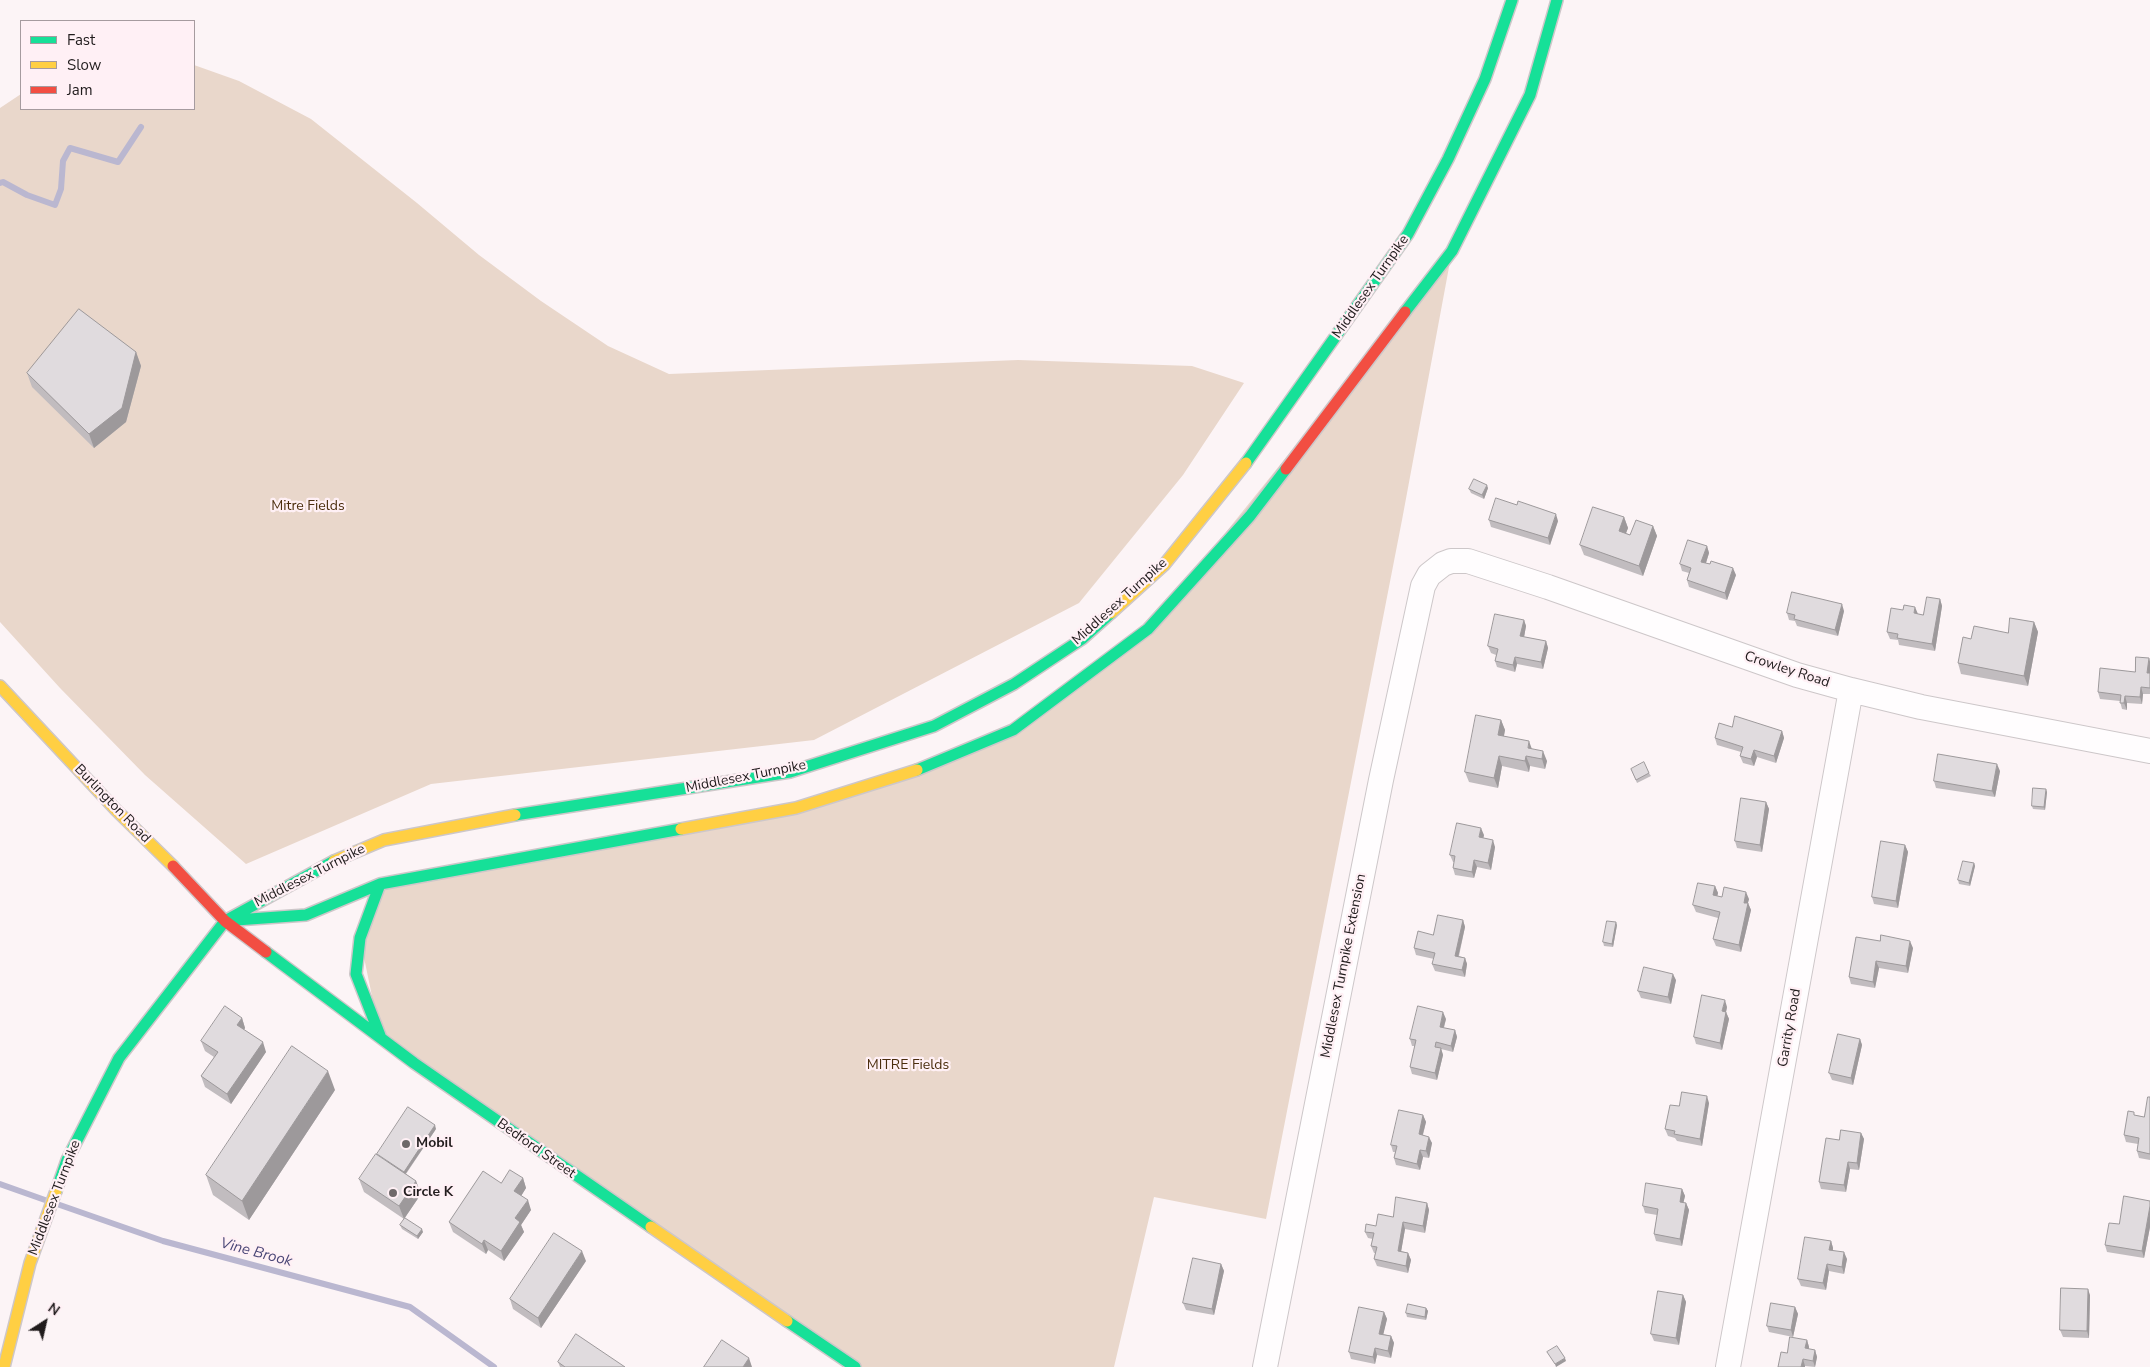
<!DOCTYPE html>
<style>
body{margin:0}
#map{position:relative;width:2150px;height:1367px;overflow:hidden;background:#fcf4f6;font-family:"Nunito Sans",sans-serif}
canvas{display:block}
.legend{position:absolute;left:20px;top:20px;width:175px;height:90px;box-sizing:border-box;background:#fff0f5;border:1px solid #a69b9f;margin:0;padding:6px 9px;list-style:none;font-size:15px;color:#211c1d}
.legend li{display:flex;align-items:center;gap:10px;height:25px}
.legend b{width:25px;border:1px solid #a69b9f}
.north{position:absolute;left:20px;top:1297px;width:50px;height:50px;-webkit-text-stroke:4px #fff0f5;paint-order:stroke;rotate:35deg;font-size:14px;font-weight:700;line-height:20px;text-align:center;color:#211c1d}
.north::after{content:'';display:block;margin:auto;width:18px;height:22px;background:#211c1d;clip-path:polygon(50% 0,100% 100%,50% 72%,0 100%)}
</style>
<div id="map">
<canvas width="2150" height="1367"></canvas>
<ul class="legend">
<li><b style="height:6px;background:#16e098"></b>Fast</li>
<li><b style="height:6px;background:#ffcf43"></b>Slow</li>
<li><b style="height:6px;background:#f24e42"></b>Jam</li>
</ul>
<div class="north">N</div>
</div>
<script>
const ctx = document.querySelector('canvas').getContext('2d');
ctx.lineJoin = 'round';
function fillPath(path, color) { ctx.fillStyle = color; ctx.fill(path, 'evenodd'); }
function strokePath(path, color, width, dash) { ctx.strokeStyle = color; ctx.lineWidth = width; ctx.lineCap = dash ? 'butt' : 'round'; ctx.setLineDash(dash || []); ctx.stroke(path); }
function label(font, color, halo, rows, align = 'center') {
  ctx.font = font + ' "Nunito Sans",sans-serif'; ctx.lineWidth = 4.5; ctx.setLineDash([]); ctx.textBaseline = 'middle'; ctx.strokeStyle = halo; ctx.fillStyle = color; for (const [text, x, y, turn = 0] of rows) {
    ctx.save(); ctx.translate(x, y); ctx.rotate((+turn || 0) * Math.PI / 180); ctx.textAlign = isNaN(turn) ? turn : align; if (halo) ctx.strokeText(text, 0, 0); ctx.fillText(text, 0, 0); ctx.restore();
  }
}
const green = new Path2D(`
 M194 65 239 81 311 119 417 203 479 255 541 301 608 346 669 374 1018 360 1192 366 1244 383 1183 475 1079 603 814 740 431 784 246 864 145 775 60 688 0 622V108L21 94V109H194Z
 M1452 251 1402 520 1266 1219 1154 1197 1114 1367H855L381 1040 360 938 380 884 796 808 1013 730 1148 629Z`);
const stream = new Path2D(`
 M0 183 3 182 27 195 55 205 61 189 63 161 70 148 118 162 141 127
 M0 1184 45 1200
 M57 1204 163 1241 410 1307 494 1367`);
const street = new Path2D(`
 M1265 1367 1381 780 1423 586 1429 575 1443 564 1451 561H1468L1548 587 1797 675 1851 690 1921 707 2150 751
 M1728 1367 1851 690`);
const fast = new Path2D(`
 M1405 312 1452 251 1530 95 1557 0
 M1246 463 1408 234 1448 159 1485 79 1512 0
 M917 770 1013 730 1148 629 1250 516 1286 469
 M515 815 790 772 934 726 1014 684 1082 639 1111 613
 M380 884 360 938 356 974 381 1038
 M236 920 306 915 380 884 681 829
 M266 952 414 1063 651 1227
 M56 1191 67 1160 119 1058 225 921 334 861
 M787 1321 855 1367`);
const slow = new Path2D(`
 M1111 613 1164 565 1246 463
 M0 686 116 810 173 866
 M681 829 796 808 917 770
 M334 861 384 840 515 815
 M651 1227 787 1321
 M4 1367 30 1263 56 1191`);
const jam = new Path2D(`
 M1286 469 1405 312
 M173 866 225 921 266 952`);
const wall = new Path2D(`
 M136 352 141 366 126 422 94 448 32 387 27 373Z
 M1488 488 1484 499 1471 493 1469 489Z
 M1517 505 1558 521 1550 545 1491 527 1489 520Z
 M1624 517 1628 528 1626 533 1630 535 1653 526 1657 536 1643 576 1584 555 1580 545Z
 M1707 546 1709 553 1706 563 1736 575 1727 600 1689 587 1687 580 1689 573 1682 571 1680 564Z
 M1940 599 1942 606 1935 651 1899 645 1898 640 1890 639 1887 632 1918 614 1923 615Z
 M1844 611 1838 636 1797 626 1795 621 1789 620 1787 613Z
 M1524 620 1526 626 1524 637 1546 641 1548 648 1543 669 1517 664 1515 672 1497 667 1495 661 1496 655 1491 653 1488 646Z
 M2034 622 2038 632 2028 686 1961 674 1958 663 1971 639 2008 633Z
 M2149 658 2150 662V694H2143L2142 704 2127 703V710L2122 709 2120 701 2100 699 2098 692 2135 672Z
 M1501 720 1505 730 1504 736 1532 749 1547 761 1545 769 1530 766 1529 772 1502 766 1498 788 1469 782 1465 772Z
 M1732 727 1782 731 1784 738 1776 763 1757 757 1754 766 1743 763 1740 756 1741 752 1717 745 1715 738Z
 M1631 769 1649 773 1651 776 1637 783Z
 M2000 771 1995 797 1936 788 1934 781Z
 M2047 792 2045 810 2033 809 2032 806Z
 M1766 802 1769 809 1762 852 1737 848 1735 841Z
 M1484 835 1483 838 1495 847 1491 870 1477 867 1474 878 1455 875 1453 868 1454 862H1453L1450 855Z
 M1905 845 1908 852 1898 908 1874 904 1872 897Z
 M1974 863 1975 866 1970 886 1959 884 1958 880Z
 M1715 886 1718 893 1717 896 1722 897 1749 899 1748 903 1751 910 1741 952 1716 946 1713 939 1718 918 1696 912 1693 905Z
 M1463 920 1465 927 1459 956 1465 958 1467 964 1465 977 1435 971 1432 964 1434 959 1416 955 1414 948 1433 935Z
 M1617 925 1613 947 1604 946 1603 942Z
 M1856 937 1913 948 1908 973 1879 968 1875 988 1851 984 1849 977Z
 M1676 980 1671 1004 1641 998 1638 991Z
 M1727 1007 1726 1012 1729 1019 1722 1050 1696 1044 1694 1037Z
 M242 1018 245 1028 244 1030 266 1052 231 1104 205 1087 201 1076 214 1057 205 1051 201 1041Z
 M1446 1019 1444 1028 1455 1030 1457 1037 1453 1052 1441 1049 1443 1055 1437 1080 1412 1074 1410 1067 1415 1046H1412L1410 1039Z
 M1860 1039 1862 1045 1853 1085 1832 1080 1829 1073Z
 M335 1090 249 1220 213 1195 206 1175Z
 M2150 1097V1160L2139 1158 2137 1151 2138 1144 2126 1142 2124 1135 2136 1115 2144 1117Z
 M1709 1103 1702 1146 1677 1141 1675 1138 1668 1136 1665 1129 1679 1106Z
 M1423 1115 1426 1122 1423 1135 1432 1143 1429 1158 1423 1157 1420 1170 1396 1165 1394 1158 1395 1152H1393L1391 1145Z
 M436 1129 406 1174 416 1181 421 1194 404 1219 364 1192 359 1179Z
 M1861 1133 1864 1139 1859 1170 1850 1169 1846 1192 1821 1189 1819 1182 1839 1140Z
 M523 1178 526 1188 521 1196 531 1210 521 1225 524 1232 504 1261 488 1250 486 1254 453 1232 449 1222 501 1183Z
 M1682 1189 1685 1196 1683 1203H1686L1689 1210 1682 1246 1656 1241 1654 1234 1657 1215 1645 1213 1643 1206Z
 M2150 1201V1227L2144 1258 2107 1252 2105 1245 2119 1224Z
 M1427 1203 1429 1210 1425 1233 1405 1229 1401 1251 1408 1253 1411 1260 1408 1273 1377 1266 1374 1259 1375 1253H1374L1371 1246 1373 1239 1368 1238 1365 1232 1393 1217Z
 M400 1225 423 1232 418 1239 402 1229Z
 M1831 1241 1833 1248V1250L1847 1259 1844 1274 1829 1271 1826 1290 1801 1286 1798 1279Z
 M586 1261 541 1328 513 1309 510 1299Z
 M1221 1264 1224 1271 1214 1315 1186 1310 1183 1303Z
 M1683 1295 1686 1302 1679 1345 1654 1341 1651 1334Z
 M2090 1295 2089 1338 2063 1337 2060 1330Z
 M1795 1307 1798 1314 1793 1337 1769 1332 1767 1326Z
 M1426 1308 1428 1311 1426 1320 1407 1317 1406 1313Z
 M1384 1312 1387 1319 1383 1334 1391 1336 1394 1343 1391 1358 1377 1355 1375 1364 1351 1359 1349 1352Z
 M1807 1340 1809 1347V1349L1815 1350 1817 1357 1815 1367 1805 1366V1367H1778L1787 1353Z
 M558 1362 625 1367H560Z`);
const shadedWall = new Path2D(`
 M136 352 141 366 126 422 94 448 89 434Z
 M1487 485 1488 488 1484 499 1482 495Z
 M1556 514 1558 521 1550 545 1548 538Z
 M1624 517 1628 528 1623 541 1619 531Z
 M1653 526 1657 536 1643 576 1639 566Z
 M1707 546 1709 553 1704 569 1701 562Z
 M1733 568 1736 575 1727 600 1725 593Z
 M1940 599 1942 606 1935 651 1932 644Z
 M1842 604 1844 611 1838 636 1835 630Z
 M1915 607 1918 614 1914 613Z
 M1524 620 1526 626 1523 643 1520 636Z
 M2034 622 2038 632 2028 686 2024 676Z
 M1546 641 1548 648 1543 669 1541 662Z
 M1515 657 1517 664 1515 672 1513 665Z
 M2149 658 2150 662V680L2147 673Z
 M2141 687 2143 694 2142 704 2140 697Z
 M2125 696 2127 703V710L2124 703Z
 M1501 720 1505 730 1502 745 1498 735Z
 M1782 731 1784 738 1776 763 1774 756Z
 M1529 741 1533 752 1532 758 1528 748Z
 M1754 750 1757 757 1754 766 1751 759Z
 M1543 751 1547 761 1545 769 1542 759Z
 M1499 756 1502 766 1498 788 1494 778Z
 M1526 756 1530 766 1529 772 1525 761Z
 M1997 764 2000 771 1995 797 1992 791Z
 M2046 789 2047 792 2045 810 2044 807Z
 M1766 802 1769 809 1762 852 1760 845Z
 M1481 828 1484 835 1482 844 1479 837Z
 M1493 840 1495 847 1491 870 1488 863Z
 M1905 845 1908 852 1898 908 1896 901Z
 M1474 860 1477 867 1474 878 1472 872Z
 M1974 863 1975 866 1970 886 1969 883Z
 M1715 886 1718 893 1716 902 1713 895Z
 M1746 892 1749 899 1746 909 1744 903Z
 M1748 903 1751 910 1741 952 1739 945Z
 M1463 920 1465 927 1457 962 1455 956Z
 M1616 922 1617 925 1613 947 1612 944Z
 M1910 941 1913 948 1908 973 1906 966Z
 M1465 958 1467 964 1465 977 1462 970Z
 M1876 961 1879 968 1875 988 1873 982Z
 M1673 974 1676 980 1671 1004 1668 997Z
 M1725 1000 1727 1007 1726 1012 1729 1019 1722 1050 1720 1043 1722 1011Z
 M1443 1012 1446 1019 1442 1033 1440 1027Z
 M242 1018 245 1028 241 1035 237 1025Z
 M1455 1030 1457 1037 1453 1052 1451 1046Z
 M1860 1039 1862 1045 1853 1085 1851 1078Z
 M263 1042 266 1052 231 1104 227 1094Z
 M1441 1048 1443 1055 1437 1080 1435 1073Z
 M328 1071 335 1090 249 1220 242 1201Z
 M1707 1096 1709 1103 1702 1146 1700 1139Z
 M1423 1115 1426 1122 1421 1141 1419 1134Z
 M435 1125 436 1129 404 1176 403 1173Z
 M1861 1133 1864 1139 1859 1170 1857 1163Z
 M1429 1137 1432 1143 1429 1158 1426 1151Z
 M1420 1150 1423 1157 1420 1170 1417 1164Z
 M1848 1162 1850 1169 1846 1192 1844 1185Z
 M523 1178 526 1188 518 1201 514 1191Z
 M416 1181 421 1194 404 1219 399 1206Z
 M1682 1189 1685 1196 1682 1209 1680 1202Z
 M528 1200 531 1210 521 1225 524 1232 504 1261 501 1251 515 1218Z
 M1427 1203 1429 1210 1425 1233 1423 1226Z
 M1686 1203 1689 1210 1682 1246 1680 1239Z
 M2150 1206V1227L2144 1258 2142 1251Z
 M1403 1222 1405 1229 1400 1258 1398 1251Z
 M422 1229 423 1232 418 1239 417 1236Z
 M484 1240 488 1250 486 1254 482 1244Z
 M1831 1241 1833 1248 1832 1256 1829 1250Z
 M582 1251 586 1261 541 1328 538 1318Z
 M1844 1252 1847 1259 1844 1274 1842 1267Z
 M1408 1253 1411 1260 1408 1273 1406 1266Z
 M1221 1264 1224 1271 1214 1315 1212 1309Z
 M1827 1264 1829 1271 1826 1290 1823 1283Z
 M2088 1289 2090 1295 2089 1338 2087 1331Z
 M1683 1295 1686 1302 1679 1345 1676 1338Z
 M1795 1307 1798 1314 1793 1337 1791 1330Z
 M1426 1308 1428 1311 1426 1320 1425 1317Z
 M1384 1312 1387 1319 1382 1340 1379 1334Z
 M1391 1336 1394 1343 1391 1358 1388 1351Z
 M1807 1340 1809 1347 1808 1355 1805 1348Z
 M1375 1348 1377 1355 1375 1364 1373 1357Z
 M1815 1350 1817 1357 1815 1367 1813 1361Z
 M749 1358 752 1367H743Z
 M1565 1358 1566 1361 1556 1367 1555 1364Z
 M1803 1359 1805 1366V1367H1801Z`);
const building = new Path2D(`
 M79 309 136 352 122 408 89 434 27 373Z
 M1474 479 1487 485 1482 495 1469 489Z
 M1496 498 1517 505 1518 501 1556 514 1548 538 1489 520Z
 M1593 507 1624 517 1619 531 1630 535 1636 520 1653 526 1639 566 1580 545Z
 M1688 540 1707 546 1701 562 1710 564 1711 561 1733 568 1725 593 1687 580 1691 568 1680 564Z
 M1792 592 1842 604 1835 630 1794 619 1795 615 1787 613Z
 M1927 597 1940 599 1932 644 1897 638 1898 634 1887 632 1891 608 1903 610 1904 605 1915 607 1914 613 1923 615Z
 M1495 614 1524 620 1520 636 1546 641 1541 662 1515 657 1513 665 1495 661 1498 649 1488 646Z
 M2010 618 2034 622 2024 676 1958 663 1963 637 1971 639 1974 626 2008 633Z
 M2136 657 2149 658 2147 673H2150V688L2141 687 2140 697 2125 696 2124 703H2120L2121 695 2098 692 2100 668 2135 672Z
 M1476 715 1501 720 1498 735 1529 741 1528 748 1543 751 1542 759 1526 756 1525 761 1499 756 1494 778 1465 772Z
 M1735 716 1782 731 1774 756 1754 750 1751 759 1740 756 1743 747 1715 738 1719 723 1732 727Z
 M1938 754 1997 764 1992 791 1934 781Z
 M1644 762 1649 773 1636 780 1631 769Z
 M2033 788 2046 789 2044 807 2032 806Z
 M1741 798 1766 802 1760 845 1735 841Z
 M1457 823 1481 828 1479 837 1493 840 1488 863 1474 860 1472 872 1453 868 1455 856 1450 855Z
 M1881 841 1905 845 1896 901 1872 897Z
 M1963 861 1974 863 1969 883 1958 880Z
 M1698 883 1715 886 1713 895 1722 897 1724 887 1746 892 1744 903H1748L1739 945 1713 939 1720 912 1693 905Z
 M1438 915 1463 920 1455 956 1465 958 1462 970 1432 964 1435 953 1414 948 1418 931 1433 935Z
 M1607 921 1616 922 1612 944 1603 942Z
 M1881 935 1910 941 1906 966 1876 961 1873 982 1849 977 1856 937 1880 941Z
 M1644 967 1673 974 1668 997 1638 991Z
 M1702 995 1725 1000 1722 1011 1726 1012 1720 1043 1694 1037Z
 M225 1006 242 1018 237 1025 263 1042 227 1094 201 1076 218 1052 201 1041Z
 M1418 1006 1443 1012 1440 1027 1455 1030 1451 1046 1436 1042 1435 1047 1441 1048 1435 1073 1410 1067 1416 1040 1410 1039Z
 M1838 1034 1860 1039 1851 1078 1829 1073Z
 M292 1046 328 1071 242 1201 206 1175Z
 M1682 1092 1707 1096 1700 1139 1674 1134 1675 1131 1665 1129 1670 1105 1679 1106Z
 M2148 1097H2150V1154L2137 1151 2139 1138 2124 1135 2128 1111 2134 1112V1115L2144 1117Z
 M408 1107 435 1125 404 1172 377 1154Z
 M1399 1110 1423 1115 1419 1134 1429 1137 1426 1151 1420 1150 1417 1164 1394 1158 1397 1146 1391 1145Z
 M1841 1130 1861 1133 1857 1163 1848 1162 1844 1185 1819 1182 1826 1138 1839 1140Z
 M376 1154 416 1181 399 1206 359 1179Z
 M510 1170 523 1178 514 1191 528 1200 515 1218 520 1222 501 1251 484 1240 482 1244 449 1222 483 1171 501 1183Z
 M1646 1183 1682 1189 1680 1202 1686 1203 1680 1239 1654 1234 1658 1209 1643 1206Z
 M2124 1196 2150 1201V1206L2142 1251 2105 1245 2109 1223 2119 1224Z
 M1396 1197 1427 1203 1423 1226 1403 1222 1398 1251 1408 1253 1406 1266 1374 1259 1377 1247 1371 1246 1374 1233 1365 1232 1366 1224 1376 1226 1378 1214 1393 1217Z
 M405 1218 422 1229 417 1236 400 1225Z
 M554 1233 582 1251 538 1318 510 1299Z
 M1805 1237 1831 1241 1829 1250 1844 1252 1842 1267 1827 1264 1823 1283 1798 1279Z
 M1193 1258 1221 1264 1212 1309 1183 1303Z
 M2061 1288 2088 1289 2087 1331 2060 1330Z
 M1658 1291 1683 1295 1676 1338 1651 1334Z
 M1771 1303 1795 1307 1791 1330 1767 1326Z
 M1408 1304 1426 1308 1425 1317 1406 1313Z
 M1359 1307 1384 1312 1379 1334 1391 1336 1388 1351 1375 1348 1373 1357 1349 1352Z
 M576 1334 625 1367H565L558 1362Z
 M1790 1337 1807 1340 1805 1348 1815 1350 1813 1361 1803 1359 1801 1367H1778L1781 1352 1787 1353Z
 M722 1340 749 1358 743 1367H704Z
 M1557 1346 1565 1358 1555 1364 1547 1352Z`);
const markers = [
 [406,1144,5,"#6e6869"],
 [393,1193,5,"#6e6869"]
];
const streetNames = [
 ["Middlesex Turnpike",1371,287,-55],
 ["Middlesex Turnpike",1120,602,-42],
 ["Crowley Road",1787,670,18],
 ["Middlesex Turnpike",746,777,-11],
 ["Burlington Road",112,804,46],
 ["Middlesex Turnpike",310,876,-27],
 ["Middlesex Turnpike Extension",1344,966,-79],
 ["Garrity Road",1790,1028,-80],
 ["Bedford Street",536,1149,35],
 ["Middlesex Turnpike",55,1198,-69]
];
const parkNames = [
 ["Mitre Fields",308,507],
 ["MITRE Fields",908,1066]
];
const poiNames = [
 ["Mobil",416,1144],
 ["Circle K",403,1193]
];
const waterNames = [
 ["Vine Brook",256,1253,15]
];
fillPath(green, '#e9d7cb');
strokePath(stream, '#bab7d0', 6);
strokePath(street, '#cdc7c9', 26);
strokePath(fast, '#cdc7c9', 14);
strokePath(slow, '#cdc7c9', 14);
strokePath(jam, '#cdc7c9', 14);
strokePath(street, '#fffdfe', 24);
strokePath(fast, '#16e098', 11);
strokePath(slow, '#ffcf43', 11);
strokePath(jam, '#f24e42', 11);
fillPath(wall, '#c1bcbf');
fillPath(shadedWall, '#9d999b');
fillPath(building, '#e0dbde');
strokePath(building, '#9d999b', 1);
for (const [x, y, r, color] of markers) { const dot = new Path2D(); dot.arc(x, y, r, 0, 2 * Math.PI); ctx.fillStyle = color; ctx.fill(dot); strokePath(dot, '#fff0f5', 2); }
label('14px', '#211c1d', '#fff0f5', streetNames);
label('14px', '#4b2d0d', '#fff0f5', parkNames);
label('bold 14px', '#211c1d', '#fff0f5', poiNames, 'left');
label('italic 15px', '#4a4777', '#fff0f5', waterNames);
</script>
